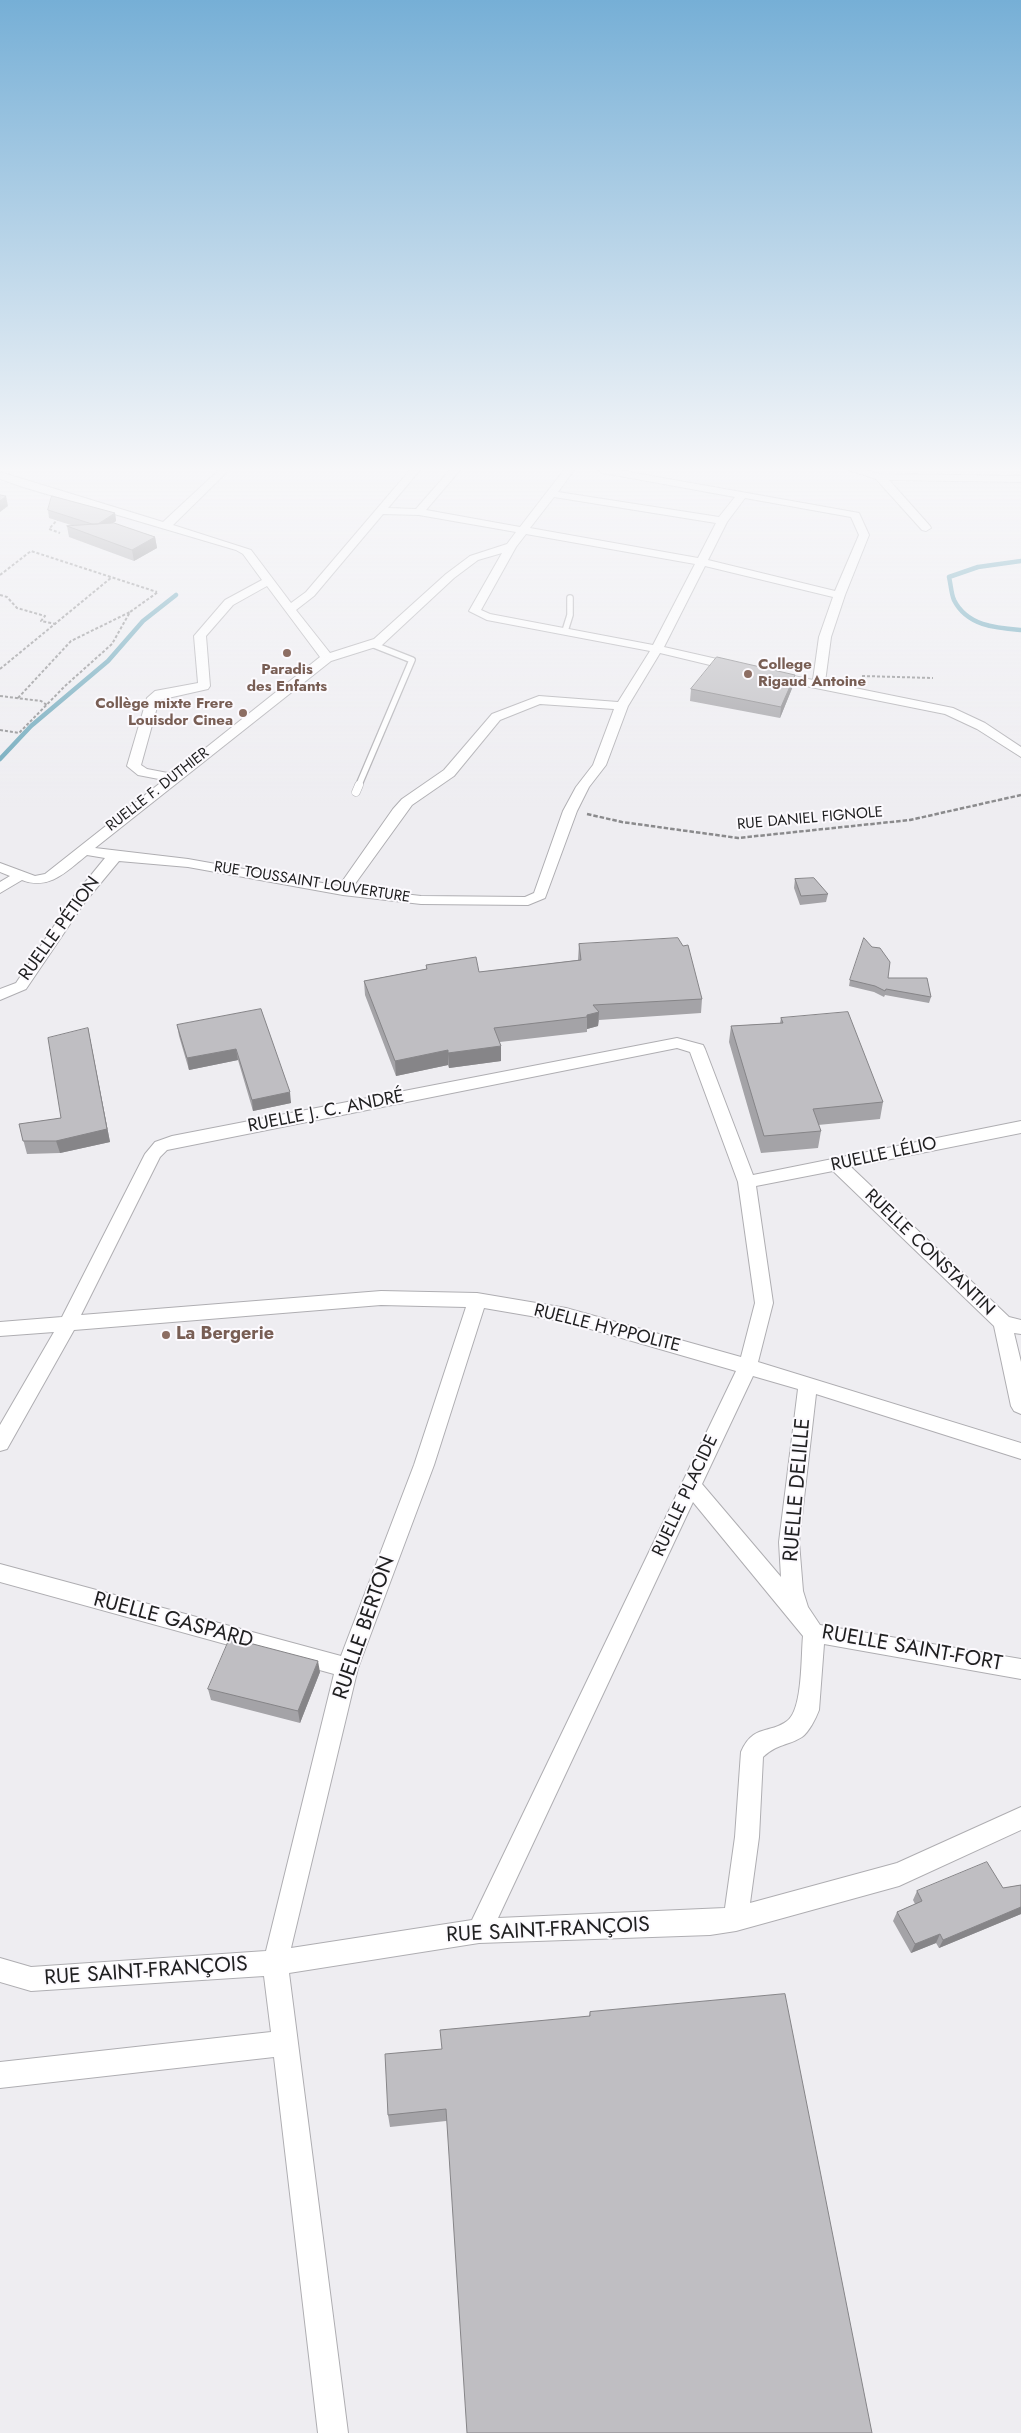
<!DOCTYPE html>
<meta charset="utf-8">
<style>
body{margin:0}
canvas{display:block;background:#eeedf1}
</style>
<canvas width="1021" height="2433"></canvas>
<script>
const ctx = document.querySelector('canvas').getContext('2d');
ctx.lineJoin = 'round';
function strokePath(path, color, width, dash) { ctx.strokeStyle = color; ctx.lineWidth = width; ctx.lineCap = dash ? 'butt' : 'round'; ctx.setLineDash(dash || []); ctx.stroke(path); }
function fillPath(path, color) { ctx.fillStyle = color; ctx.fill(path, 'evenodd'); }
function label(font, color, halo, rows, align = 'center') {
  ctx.font = font + ' Jost,sans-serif'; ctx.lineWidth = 4; ctx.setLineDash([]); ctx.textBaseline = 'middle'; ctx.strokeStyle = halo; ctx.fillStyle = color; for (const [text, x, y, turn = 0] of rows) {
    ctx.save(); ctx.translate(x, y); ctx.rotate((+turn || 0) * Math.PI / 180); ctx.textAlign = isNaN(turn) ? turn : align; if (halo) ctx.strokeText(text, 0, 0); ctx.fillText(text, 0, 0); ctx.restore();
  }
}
const stream = new Path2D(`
 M1021 561 978 567 949 577C951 585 951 593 954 600 967 626 996 628 1021 630
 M0 759 31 726 108 661 143 621 176 595`);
const pathFar1 = new Path2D(`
 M59 518 49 529 60 533
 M0 575 31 551 157 592
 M0 595 7 597 17 608 45 616 41 621 56 624
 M0 669 112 577
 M862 676 933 678
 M0 696 41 701 47 705
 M18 698 71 641 130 612
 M0 730 19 733 65 686 112 644 130 612 158 592`);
const path = new Path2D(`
 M587 814 622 822 738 838 910 820 1021 795`);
const serviceFar1 = new Path2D(`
 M565 631 570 615V598
 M358 787 412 660 374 645`);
const service = new Path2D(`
 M356 792 359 785`);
const minor = new Path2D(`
 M219 470H229L173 525 251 550 291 603 306 592 410 470H420L388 508 416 509 450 470H460L426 510 520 527 564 470H574L558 492 719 517 735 497 603 473 598 470H618L859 513 869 535 845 595 831 637 825 682 953 708 985 723 1021 747V757L977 729 945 714 766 678 764 675 766 672 770 671 813 680 819 637 833 597 705 566 664 647 739 664 741 667 735 671 660 653 628 706 606 765 589 787 577 811 545 898 528 905 421 904 343 895 188 867 119 861 85 902 26 989 0 1000V989L16 983 74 896 105 858 87 855C67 871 49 891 22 880L0 893V882L10 876 0 872V863L35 876 45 874 164 780 138 775 127 766 147 698 155 691 198 683 194 636 225 600 262 580 243 554 236 550 23 487 0 479V472L163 522ZM554 497 716 523 698 558 530 528ZM745 498 851 517 859 535 835 591 708 560 727 522ZM383 514 419 515 516 532 507 544 470 556 446 574 374 639 330 653 296 610 314 596ZM526 534 695 564 653 645 490 614 481 610 516 547ZM502 553 469 611 487 620 650 651 618 702 539 696 492 714 444 770 402 799 393 809 339 886 188 859 95 848 331 661 382 645 454 578 478 560ZM267 586 320 657 173 774 147 769 141 765 159 700 208 689 210 686 206 636 233 605ZM540 704 614 709 593 765 576 787 563 811 534 893 525 897 421 896 352 888 412 805 454 776 500 720Z
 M849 470H864L880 474 1021 476V482L889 480 930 526 931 528 926 531 922 530 876 479Z
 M677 1038 703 1045 705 1049 753 1175 1021 1121V1133L851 1167 1009 1317 1021 1320V1334L1014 1333 1021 1362V1414L1014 1411 1011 1406 994 1326 833 1171 756 1186 773 1303 758 1362 1021 1443V1459L816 1394 799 1542 803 1591 808 1607 820 1625 1021 1659V1679L824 1644 819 1710C816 1718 809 1732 802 1737 788 1746 778 1743 763 1757L759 1837 750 1903 897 1863 1021 1807V1830L899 1886 736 1931 710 1935 479 1943 289 1973 348 2433H318L274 2057 0 2088V2062L271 2032 264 1976 31 1991 0 1982V1958L31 1967 266 1951 334 1674 0 1582V1564L341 1656 414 1465 466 1307 381 1305 74 1330 7 1449 0 1451V1425L54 1332 0 1336V1322L62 1317 145 1154 155 1142 172 1136ZM677 1048 690 1052 738 1182 755 1303 741 1357 566 1308 477 1293 381 1291 81 1315 160 1157 167 1150ZM484 1308 566 1322 736 1371 472 1920 291 1948 358 1668 434 1465ZM753 1376 798 1389 779 1542 781 1577 702 1484ZM693 1502 803 1636C801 1655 803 1710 787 1721 770 1734 753 1724 741 1752L735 1837 725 1908 498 1918Z`);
const wall = new Path2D(`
 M48 510 115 513 116 521 113 523 155 537 157 548 134 561 69 537 67 526H74L49 518Z
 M793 686 780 718 690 701 691 689Z
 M795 879 828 894 826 902 800 905 794 888Z
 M579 944 702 999 701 1013 599 1020 598 1026 587 1029V1032L500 1042 501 1061 449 1068 448 1065 396 1076 365 995 364 981 426 969V965L479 972 578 960Z
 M888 978 931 997 929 1003 885 995 884 997 874 992 849 986 850 980Z
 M261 1009 291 1103 253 1111 238 1060 189 1070 179 1036 177 1025Z
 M781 1018 883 1102 880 1119 818 1125 821 1131 818 1148 761 1153 729 1042 731 1026 780 1023Z
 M88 1028 110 1142 60 1153 27 1154 19 1124 61 1118Z
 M320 1672 300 1723 211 1700 208 1689Z
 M1021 1885V1915V1914L939 1948 936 1943 911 1953 893 1921 897 1912 915 1904 913 1900 917 1891 1003 1888Z
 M785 1994 446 2121 390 2127 388 2115 442 2049 589 2016 590 2012Z`);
const shadedWall = new Path2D(`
 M6 496 8 506 0 512V501Z
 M115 513 116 521 97 533 96 526Z
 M155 537 157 548 134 561 132 550Z
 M795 675 793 686 780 718 781 707Z
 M599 1012 598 1026 587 1029V1015Z
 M88 1028 110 1142 60 1153 56 1141Z
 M501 1046V1061L449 1068 448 1053Z
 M236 1049 238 1060 189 1070 187 1058Z
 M448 1050V1065L396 1076 395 1061Z
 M290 1092 291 1103 253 1111 252 1100Z
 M318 1661 320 1672 300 1723 298 1711Z
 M1021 1907V1914L939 1948 943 1940Z
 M940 1934 936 1943 911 1953 915 1944Z`);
const building = new Path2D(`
 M0 495 6 496 0 501Z
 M52 496 115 513 98 524H92L48 510Z
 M114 523 155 537 132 550 67 526Z
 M717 657 795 675 781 707 691 689Z
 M814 878 828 894 801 896 795 879Z
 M678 938 683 946 688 945 702 999 593 1005 599 1012 587 1015V1017L494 1028 501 1046 448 1053V1050L395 1061 364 981 427 969 426 965 476 957 479 972 581 960 579 944Z
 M864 938 872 947 880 948 890 962 888 978H927L931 997 886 989 885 991 875 986 850 980Z
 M261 1009 290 1092 252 1100 236 1049 187 1058 177 1025Z
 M848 1012 883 1102 813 1109 821 1131 764 1136 731 1026 783 1023 781 1018Z
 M88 1028 107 1129 56 1141H23L19 1124 61 1118 48 1038Z
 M230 1638 318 1661 298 1711 208 1689Z
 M987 1862 1003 1888 1021 1885V1907L943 1940 940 1934 915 1944 897 1912 922 1901 917 1891Z
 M785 1994 872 2433H467L446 2109 388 2115 385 2054 442 2049 440 2030 590 2016V2012Z`);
const markers = [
 [287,653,5,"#8d6e63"],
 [748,674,5,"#8d6e63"],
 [243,713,5,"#8d6e63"],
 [166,1335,5,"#8d6e63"]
];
const farEducationnames = [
 ["College",758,665],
 ["Rigaud Antoine",758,682],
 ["Paradis",287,670,"center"],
 ["des Enfants",287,687,"center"],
 ["Collège mixte Frere",233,704,"right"],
 ["Louisdor Cinea",233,721,"right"]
];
const farStreetnames = [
 ["RUELLE F. DUTHIER",158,790,-38],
 ["RUE DANIEL FIGNOLE",810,819,-5],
 ["RUE TOUSSAINT LOUVERTURE",312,883,9]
];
const streetNames = [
 ["RUELLE PÉTION",60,929,-54],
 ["RUELLE J. C. ANDRÉ",326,1112,-11],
 ["RUELLE LÉLIO",884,1155,-12],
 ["RUELLE CONSTANTIN",929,1253,44],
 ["RUELLE HYPPOLITE",607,1329,14],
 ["RUELLE PLACIDE",686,1496,-65]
];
const educationNames = [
 ["La Bergerie",176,1335]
];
const nearStreetnames = [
 ["RUELLE DELILLE",798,1490,-85],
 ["RUELLE GASPARD",173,1621,15],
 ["RUELLE BERTON",365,1628,-71],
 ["RUELLE SAINT-FORT",912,1649,10],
 ["RUE SAINT-FRANÇOIS",548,1931,-3],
 ["RUE SAINT-FRANÇOIS",146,1972,-4]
];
strokePath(stream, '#6ba7ba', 4.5);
strokePath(serviceFar1, '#afaeb2', 8);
strokePath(service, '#afaeb2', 9);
strokePath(minor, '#afaeb2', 2);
strokePath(pathFar1, '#8a8a8c', 2, [3, 2]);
strokePath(path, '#8a8a8c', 2.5, [4.5, 2]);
strokePath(serviceFar1, '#fff', 5.5);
strokePath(service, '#fff', 8);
fillPath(minor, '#fff');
fillPath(wall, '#a4a3a7');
fillPath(shadedWall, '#868588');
fillPath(building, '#bfbec2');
strokePath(building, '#868588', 1);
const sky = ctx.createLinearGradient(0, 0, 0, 810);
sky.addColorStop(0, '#76afd6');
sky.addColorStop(0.58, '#f7f7f9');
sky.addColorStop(1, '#f7f7f900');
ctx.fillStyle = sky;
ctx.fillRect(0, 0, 1021, 810);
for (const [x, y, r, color] of markers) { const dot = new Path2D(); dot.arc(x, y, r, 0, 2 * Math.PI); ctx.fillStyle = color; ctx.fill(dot); strokePath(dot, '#fcfafe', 2); }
label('bold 15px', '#785e54', '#fcfafe', farEducationnames, 'left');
label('15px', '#202021', '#fcfafe', farStreetnames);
label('18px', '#202021', '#fcfafe', streetNames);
label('bold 18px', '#785e54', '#fcfafe', educationNames, 'left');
label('21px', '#202021', '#fcfafe', nearStreetnames);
</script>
